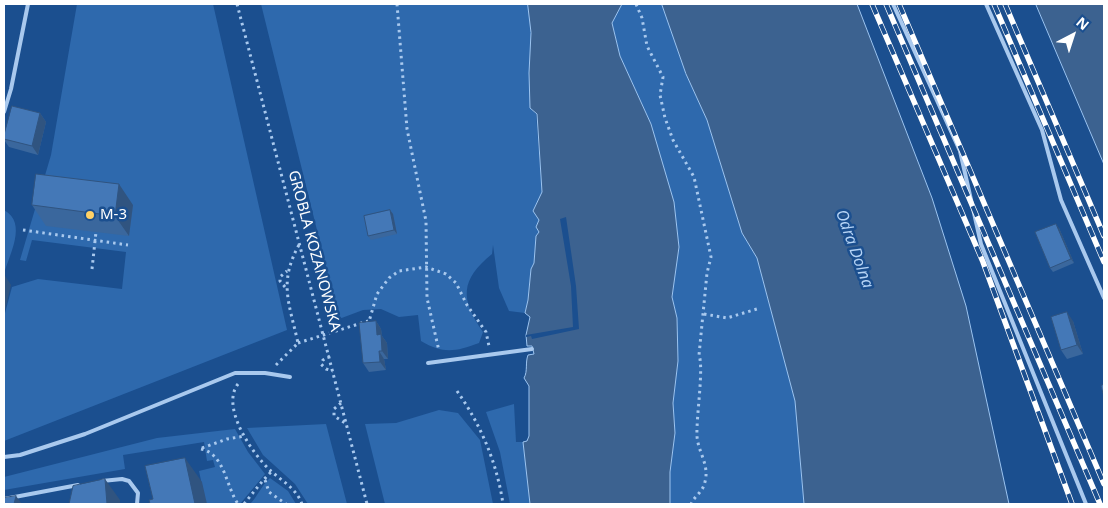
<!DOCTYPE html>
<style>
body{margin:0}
#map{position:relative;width:1108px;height:508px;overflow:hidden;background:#1b4f8f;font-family:"Noto Sans",sans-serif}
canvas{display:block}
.frame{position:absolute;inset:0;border:5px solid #fff;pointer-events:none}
.north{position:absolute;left:1048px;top:10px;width:50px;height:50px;-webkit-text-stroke:4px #1b4f8f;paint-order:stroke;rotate:40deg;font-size:14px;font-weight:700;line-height:20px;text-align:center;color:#fff}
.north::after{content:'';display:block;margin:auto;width:18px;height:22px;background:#fff;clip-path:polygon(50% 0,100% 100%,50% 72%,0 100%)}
</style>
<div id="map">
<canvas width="1108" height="508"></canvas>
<div class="frame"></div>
<div class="north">N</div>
</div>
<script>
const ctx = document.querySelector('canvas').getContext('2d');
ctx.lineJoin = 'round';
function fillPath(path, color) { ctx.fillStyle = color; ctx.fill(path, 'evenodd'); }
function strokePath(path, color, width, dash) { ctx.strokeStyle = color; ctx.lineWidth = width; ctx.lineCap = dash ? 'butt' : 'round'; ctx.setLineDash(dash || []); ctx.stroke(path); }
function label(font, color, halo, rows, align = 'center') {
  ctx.font = font + ' "Noto Sans",sans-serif'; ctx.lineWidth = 5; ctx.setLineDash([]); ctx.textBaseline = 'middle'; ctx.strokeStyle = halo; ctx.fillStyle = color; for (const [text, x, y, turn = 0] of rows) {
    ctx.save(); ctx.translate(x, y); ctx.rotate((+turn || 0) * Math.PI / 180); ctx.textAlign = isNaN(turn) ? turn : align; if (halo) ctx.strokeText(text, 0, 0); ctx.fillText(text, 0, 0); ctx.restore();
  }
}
const green = new Path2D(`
 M77 4H213L287 330 4 441V317L12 287 38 279 122 289 126 252 32 240 26 261 20 260 51 155Z
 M261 4H528L532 33 530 108 536 114 542 193 533 211 539 220V232L536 236 534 263 531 269 528 300 525 313 509 311 499 288 493 245 492 254C460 280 460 299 483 332L479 343C455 352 443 354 421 341L418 315 399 317 381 309 363 310 339 319Z
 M622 4H662L686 74 707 120 742 233 757 258 795 401 804 504H670V472L675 433 673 403 678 361 677 318 672 297 679 247 651 124 620 56 612 22Z
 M4 210C28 223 9 255 4 274Z
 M514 404 516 442H523L530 504H510L500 452 486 412Z
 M439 410 458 413 480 440 493 504H385L365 424 396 423Z
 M326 424 347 504H308L295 484 263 455 247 428Z
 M235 429 248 452 265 474 240 504H206L199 471 215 467 213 460 207 461 204 442 123 455 125 469 4 490V477L157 438Z
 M270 478 288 491 296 504H250C258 496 261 486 270 478Z`);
const water = new Path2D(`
 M528 4H622L612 23 620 56 651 124 674 202 679 247 672 297 677 318 678 361 673 403 675 433 670 472V504H530L523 442 527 441 529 436V386L524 378C528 371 525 363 528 355L534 354 532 346H527L526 335 530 317 525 313 528 300 531 269 534 263 536 236 539 232 536 227 539 220 533 211 542 192 537 114 530 108 529 73 531 33Z
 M662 4H857L932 198 966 306 1009 504H804L795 401 757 258 742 233 707 120 686 74Z
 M1036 4H1104V164Z`);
const pier = new Path2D(`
 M566 217 576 286 579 329 532 339 531 336 526 337V335L573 327 571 286 560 219Z`);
const path = new Path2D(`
 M237 4 367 504
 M397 4 407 129 426 221 427 298 439 351
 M636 4 642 18 647 46 663 77 660 95 665 118 673 140 694 177 711 257 707 273 699 355C704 368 696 418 697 436 698 453 711 466 704 485 702 492 694 497 691 504
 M23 230 128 245
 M92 269 96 232
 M285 287 280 281V277L287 271
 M704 314 727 318 760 308
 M368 325 377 294 389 278 399 271 426 267 446 274 456 283 467 305 486 332 489 346
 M298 343 368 321
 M330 356 323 360 321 364 326 369 333 371
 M276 365 298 343C289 302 278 282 300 243
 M238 384C220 407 253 455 271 471 283 482 296 488 302 504
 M457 391C481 425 497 463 503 504
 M341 403 334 409V416L345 423
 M202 448 227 439 245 436
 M201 449C225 454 226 487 238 504
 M265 480 269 492 286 504
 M244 504C253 493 261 482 271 472`);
const lane = new Path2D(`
 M893 4 960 151 981 244 1086 504
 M986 4 1042 130 1061 200 1104 298
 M4 112 11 89 28 4
 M428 363 532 349
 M4 457 20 455 85 434 235 373H265L290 377
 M102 481 122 479 129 481 138 493 137 504
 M4 499 78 485`);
const rail = new Path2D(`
 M872 4 983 262 1072 504
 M886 4 1100 504
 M899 4 1104 484
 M994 4 1104 262
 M1005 4 1104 236`);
const wall = new Path2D(`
 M40 113 46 122 38 155 9 147 4 140V135Z
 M32 205H133L129 236 46 226Z
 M390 210 393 214 397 234 371 240 368 236Z
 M1059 228 1074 263 1053 272 1050 268Z
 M376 321 381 329 382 336 387 343 388 359H384L386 370 369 372 363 363Z
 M1073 321 1083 354 1067 359 1061 350Z`);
const shadedWall = new Path2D(`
 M40 113 46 122 38 155 32 146Z
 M119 184 133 205 129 236 115 216Z
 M390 210 393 214 397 234 394 230Z
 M1056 224 1059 228 1074 263 1071 259Z
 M4 274 11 285 4 314Z
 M1067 312 1073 321 1083 354 1077 345Z
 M376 321 381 329 382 336 387 343 388 359 382 351 377 335Z
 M379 351 384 359 386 370 380 362Z
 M185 458 202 482 207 504H195Z
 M105 479 120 500V504H107Z
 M16 496 22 504H14Z`);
const building = new Path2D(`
 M12 106 40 113 32 146 4 139V135Z
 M36 174 119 184 115 216 32 205Z
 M390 210 394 230 368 236 364 216Z
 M1056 224 1071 259 1050 268 1035 232Z
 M1067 312 1077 345 1061 350 1051 317Z
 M376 321 377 335 381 334 382 351H379L380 362 363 363 359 323Z
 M1104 384V397L1101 386Z
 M185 458 195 504H150L149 500 153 499 145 466Z
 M105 479 107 504H69L73 486Z
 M16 496 14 504H4V498Z`);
const markers = [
 [90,215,5,"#ffd166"]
];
const poiNames = [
 ["M-3",100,215]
];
const streetNames = [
 ["GROBLA KOZANOWSKA",314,251,75]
];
const waterNames = [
 ["Odra Dolna",854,249,70]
];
fillPath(green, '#2e69ad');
fillPath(water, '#3c6290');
strokePath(water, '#9cc4f0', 1);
fillPath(pier, '#1b4f8f');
strokePath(path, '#a9c9ee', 3, [2.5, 4]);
strokePath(lane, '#a9c9ee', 4);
strokePath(rail, '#fff', 5.5);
strokePath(rail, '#1b4f8f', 4, [11]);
fillPath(wall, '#3a679d');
fillPath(shadedWall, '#305480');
fillPath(building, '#4478b7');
strokePath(building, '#305480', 1);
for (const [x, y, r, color] of markers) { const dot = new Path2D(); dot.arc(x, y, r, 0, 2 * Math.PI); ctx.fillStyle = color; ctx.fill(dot); strokePath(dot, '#1b4f8f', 2); }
label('15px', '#fff', '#1b4f8f', poiNames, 'left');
label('15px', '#fff', '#1b4f8f', streetNames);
label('italic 16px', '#b5d3f5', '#1b4f8f', waterNames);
</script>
